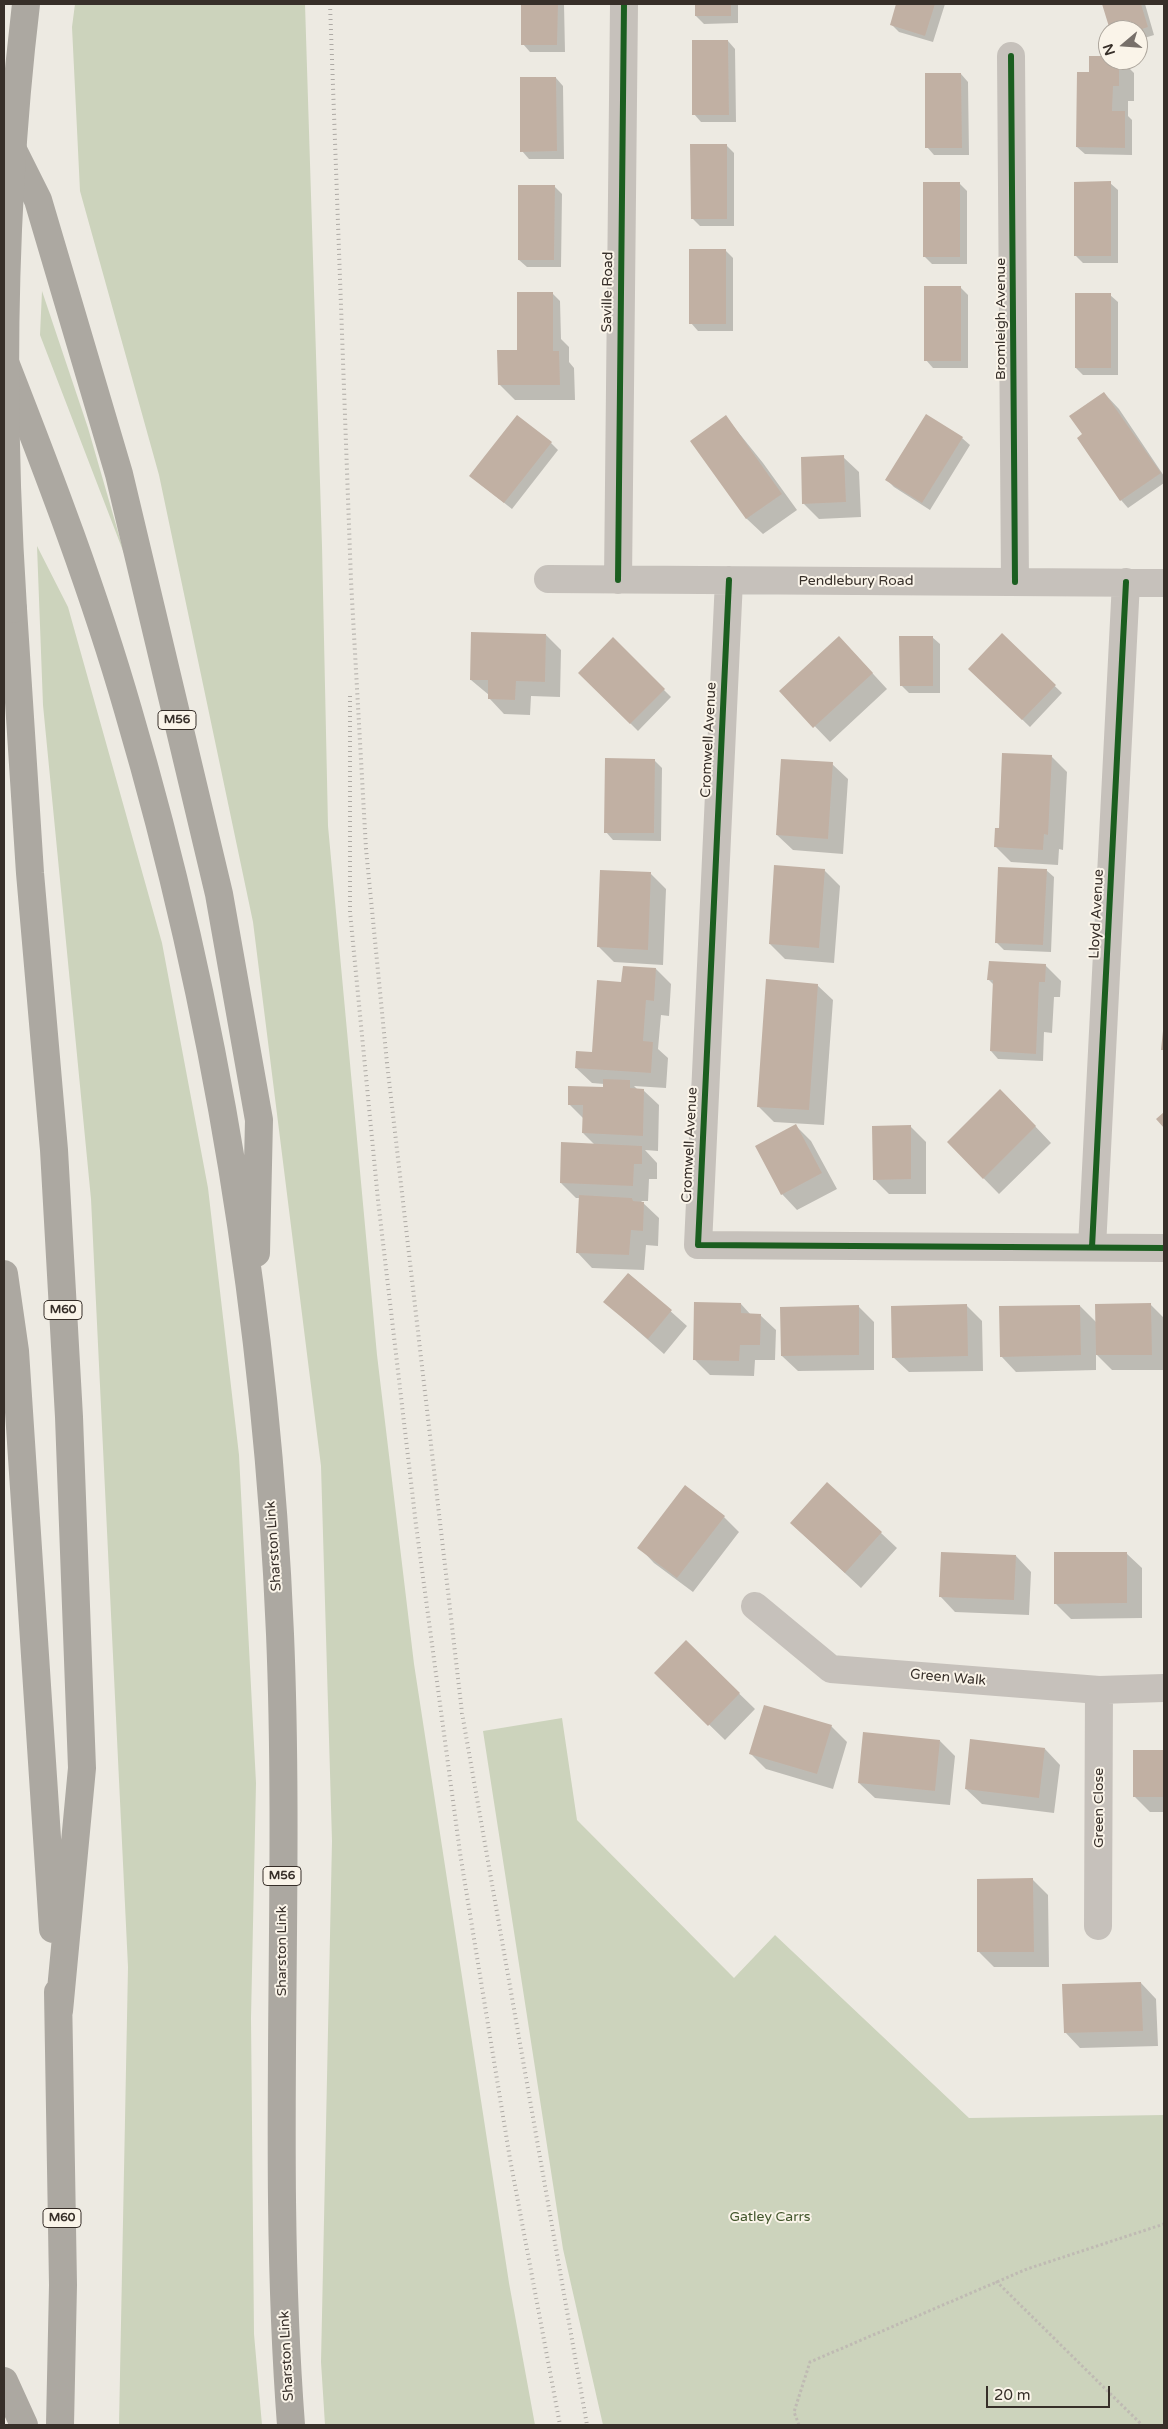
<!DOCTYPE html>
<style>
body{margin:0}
#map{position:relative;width:1168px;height:2429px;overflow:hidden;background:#edeae2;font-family:"Varela Round",sans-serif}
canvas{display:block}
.frame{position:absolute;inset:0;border:5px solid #372f29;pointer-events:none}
.north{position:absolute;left:1098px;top:20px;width:50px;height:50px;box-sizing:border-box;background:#faf4e9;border:1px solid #aca59c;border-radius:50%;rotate:252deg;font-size:14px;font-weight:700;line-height:20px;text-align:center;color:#372f29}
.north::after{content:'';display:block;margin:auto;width:18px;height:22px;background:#77706a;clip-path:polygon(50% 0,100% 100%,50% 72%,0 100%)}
.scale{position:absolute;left:986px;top:2386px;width:124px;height:22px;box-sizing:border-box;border:2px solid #372f29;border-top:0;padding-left:6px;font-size:15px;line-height:18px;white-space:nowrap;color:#372f29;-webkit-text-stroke:4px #faf4e9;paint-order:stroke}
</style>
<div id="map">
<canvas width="1168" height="2429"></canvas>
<div class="frame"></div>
<div class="north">N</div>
<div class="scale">20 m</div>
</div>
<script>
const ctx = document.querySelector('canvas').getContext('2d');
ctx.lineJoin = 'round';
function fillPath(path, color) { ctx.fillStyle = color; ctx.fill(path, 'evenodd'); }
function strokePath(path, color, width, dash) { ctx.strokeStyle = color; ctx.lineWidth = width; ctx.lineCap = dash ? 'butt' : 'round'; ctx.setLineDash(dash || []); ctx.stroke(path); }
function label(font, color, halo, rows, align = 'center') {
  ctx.font = font + ' "Varela Round",sans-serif'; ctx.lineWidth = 4; ctx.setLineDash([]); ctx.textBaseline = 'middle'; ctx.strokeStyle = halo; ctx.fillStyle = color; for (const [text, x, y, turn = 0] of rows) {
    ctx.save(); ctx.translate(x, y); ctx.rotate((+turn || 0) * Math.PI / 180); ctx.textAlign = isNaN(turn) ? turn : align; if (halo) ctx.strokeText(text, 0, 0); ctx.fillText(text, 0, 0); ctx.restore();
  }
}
const green = new Path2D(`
 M75 4H305L322 546 328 826 377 1355 414 1664 509 2283 535 2425H325L321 2362 332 1841 321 1466 253 922 159 475 80 191 72 27Z
 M42 291 88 428 125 556 40 335Z
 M37 546 68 607 162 943 208 1188 239 1455 256 1783 251 2018 254 2334 262 2425H119L128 1967 91 1199 43 705Z
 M562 1718 577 1820 734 1978 775 1935 969 2118 1164 2115V2425H603L563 2249 483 1731Z`);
const shadow = new Path2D(`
 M522 4H564L565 52H530L523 44Z
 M696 4H738V23L704 24 696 16Z
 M897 4H945L933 42 899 32 891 24Z
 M1104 4H1145L1154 35 1138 40V30H1112Z
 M728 41 735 49 736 122H701L694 114Z
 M1108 58V60H1121L1134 73V101H1128V116L1132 120V155L1085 154 1077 147Z
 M961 74 968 82 969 155H934L927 147Z
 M556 78 563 86 564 159H529L522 151Z
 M726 145 734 153V226H700L692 218Z
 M959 183 967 191V264H932L924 256Z
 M1110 183 1118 190V263H1083L1076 256Z
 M554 186 562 194 561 267H527L519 260Z
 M725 250 733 258V331H698L691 323Z
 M960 287 968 295V368H933L926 360Z
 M553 294 560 301 561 339 569 347V362L574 368 575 400H515L499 384Z
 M1110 295 1118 302V375H1083L1076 368Z
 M1104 393 1119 409 1164 476V483L1128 508 1121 500 1083 435Z
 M726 417 763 463 797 510 763 534 747 519 692 442Z
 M962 438 970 445 930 510 894 487 887 480Z
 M551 443 558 450 512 509 479 483Z
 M843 457 859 472 861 517 819 519 803 503Z
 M546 635 561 650 560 697 531 696 530 715 504 714 489 698V695L471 680Z
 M1002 635 1062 693 1030 727 970 669Z
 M839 637 887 689 830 742 781 691Z
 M932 637 940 644V693H909L901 685Z
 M613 639 671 697 638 731 580 673Z
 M1051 756 1067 772 1063 850 1059 849 1058 865 1011 862 996 847 1000 829Z
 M654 760 662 768 661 841 613 840 606 832Z
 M832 764 848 779 843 854 793 850 777 835Z
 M824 870 840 886 834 963 785 959 770 944Z
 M1046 870 1054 877 1051 952 1004 950 996 942Z
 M651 874 666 889 663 965 614 962 599 947Z
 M1045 965 1061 981 1060 997H1054L1052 1033 1044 1032 1043 1061 998 1059 991 1051 994 985 988 979Z
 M656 969 671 984 669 1016 661 1015 658 1049 668 1058 666 1088 634 1086 638 1090H643L659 1105 658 1151 645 1150 657 1163V1179H649L648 1201H641L659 1218 658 1246 646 1245 644 1270 592 1268 577 1252 580 1198H576L561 1183 595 1145 583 1133V1118L569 1104 604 1088V1084L592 1083 576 1068 593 1054 623 983Z
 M817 985 833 1000 824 1125 774 1122 758 1106Z
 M1016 1106 1051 1143 999 1194 948 1142Z
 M796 1126 811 1141 837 1189 797 1210 782 1194Z
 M910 1126 926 1142V1194H889L874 1179Z
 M629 1274 687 1326 664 1354 605 1302Z
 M741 1304 751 1315H760L776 1330 775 1360H755L754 1376 710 1375 694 1359Z
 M1150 1304 1164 1318V1370H1112L1096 1354V1370L1016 1372 1001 1356 1080 1306 1096 1322Z
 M966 1305 982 1321 983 1371 909 1372 893 1357Z
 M859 1307 874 1322V1370L798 1371 782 1356Z
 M724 1517 739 1532 693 1592 654 1563 639 1547Z
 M791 1523 881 1533 897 1548 861 1588Z
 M1126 1553 1142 1568V1618L1071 1619 1055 1603Z
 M1016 1556 1031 1572 1029 1615 955 1612 940 1596Z
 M686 1642 755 1709 725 1740 656 1673Z
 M831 1726 847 1742 833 1789 766 1769 751 1754Z
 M940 1741 955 1756 950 1805 875 1798 859 1783Z
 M1045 1749 1060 1765 1054 1813 982 1804 966 1789Z
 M1164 1751V1812H1150L1135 1797V1752Z
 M1032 1879 1048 1895 1049 1967H994L979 1952Z
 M1141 1983 1156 1999 1158 2046 1080 2048 1065 2032Z`);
const building = new Path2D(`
 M521 4H558L557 45H521Z
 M695 4H731V16H695Z
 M896 4H935L925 36 890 25Z
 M1102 4H1141L1148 27 1139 30H1110Z
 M692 40H728L729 115H692Z
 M1089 56H1108V60H1119V86H1113L1112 111H1125V148L1076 147 1077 72H1089Z
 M925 73H961L962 148H925Z
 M520 77H556L557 151 520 152Z
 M690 144H727V219H691Z
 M1111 181V256H1074V182Z
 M923 182H960V257H923Z
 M518 185H555L554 260H518Z
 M689 249H726V324H689Z
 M924 286H961V361H924Z
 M517 292H553V351H559L560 385H498L497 350H517Z
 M1075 293H1111V368H1075Z
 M1104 392 1161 473 1120 501 1077 438 1082 434 1069 416Z
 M926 414 963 437 922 503 885 480Z
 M517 415 552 442 504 503 469 476Z
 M726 415 782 494 746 519 690 441Z
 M844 455 846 502 802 504 801 457Z
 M471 632 546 634 545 682 516 681 515 700 488 699V680H470Z
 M1002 633 1056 685 1022 720 968 669Z
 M839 636 873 673 813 728 779 691Z
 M899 636H933V686H900Z
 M613 637 665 689 630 724 578 673Z
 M1002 753 1052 755 1048 835 1044 834 1043 850 994 847 995 828H999Z
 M605 758 655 759 654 833H604Z
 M781 759 833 762 828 839 776 835Z
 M774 865 825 869 819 948 769 944Z
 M998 867 1047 869 1043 945 995 943Z
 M600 870 651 872 648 950 597 947Z
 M989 961 1046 964 1045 982H1039L1036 1054 990 1051 993 980H987Z
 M623 966 656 968 654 1001 646 1000 643 1041 653 1042 651 1073 575 1068 576 1051 592 1052 597 980 621 982Z
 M766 979 818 984 809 1110 757 1107Z
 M1163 1031H1164V1050H1161Z
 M603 1079 630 1080V1088L644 1089 643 1136 582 1133 583 1105H568V1086L603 1087Z
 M1000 1089 1036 1126 983 1179 947 1142Z
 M1164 1112V1128L1156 1119Z
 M796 1124 822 1173 781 1195 755 1146Z
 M911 1125V1179L873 1180 872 1126Z
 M561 1142 642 1146V1164H634L633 1186 560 1183Z
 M579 1195 632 1198 633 1201 644 1202 643 1231 631 1230 629 1255 576 1253Z
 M628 1273 672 1310 648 1339 603 1302Z
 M694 1302 741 1303V1313L761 1314 760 1345H740L739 1361 693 1360Z
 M1151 1303 1152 1355H1096L1095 1304Z
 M967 1304 968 1356 892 1358 891 1306Z
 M859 1305V1355L781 1356 780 1307Z
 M1080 1305 1081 1355 1000 1357 999 1306Z
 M827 1482 882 1532 845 1573 790 1523Z
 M685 1485 725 1516 677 1578 637 1548Z
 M941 1552 1016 1555 1014 1600 939 1597Z
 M1054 1552H1127V1603L1054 1604Z
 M686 1640 740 1693 708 1726 654 1673Z
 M764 1705 832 1725 817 1774 749 1754Z
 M863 1732 940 1740 935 1791 858 1783Z
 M970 1739 1045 1748 1039 1798 965 1789Z
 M1133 1750H1164V1797H1133Z
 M1033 1878 1034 1952H977V1879Z
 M1141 1982 1143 2031 1064 2033 1062 1984Z`);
const path = new Path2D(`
 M996 2281 1142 2425
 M799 2425 794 2412 810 2362 1027 2269 1164 2224`);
const street = new Path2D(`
 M1011 56 1015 582
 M548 579 1164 583
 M618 580 624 4
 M729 580 698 1245 1164 1248
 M1092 1247 1126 582
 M755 1606 831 1669 1099 1690 1164 1688
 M1098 1926 1099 1690`);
const highway = new Path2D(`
 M9 142 38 200 119 474 219 894 259 1120 256 1253
 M5 362C50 477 94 592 128 710 216 1009 267 1323 280 1634 291 1898 271 2162 291 2425
 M13 609 30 873 54 1150 69 1417 82 1768 59 2011
 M4 1274 15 1351 53 1929
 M58 1992 63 2285 60 2425
 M4 2381 24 2425`);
const rail = new Path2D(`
 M330 4 351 581 366 849 387 1063 462 1713 587 2425
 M350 696V912L378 1200 416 1525 460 1853 510 2159 560 2425`);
const highwayBridge = new Path2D(`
 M13 609C0 407 2 205 26 4`);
const cycleway = new Path2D(`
 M1011 56 1015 582
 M618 580 624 4
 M729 580 698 1245 1164 1248
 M1092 1247 1126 582`);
const shields = [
 [177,720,38],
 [63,1310,38],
 [282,1876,38],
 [62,2218,38]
];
const shieldNames = [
 ["M56",177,720],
 ["M60",63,1310],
 ["M56",282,1876],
 ["M60",62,2218]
];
const streetNames = [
 ["Saville Road",608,292,-89],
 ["Bromleigh Avenue",1001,319,-90],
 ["Pendlebury Road",856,581],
 ["Cromwell Avenue",709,740,-87],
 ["Lloyd Avenue",1097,914,-87],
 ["Cromwell Avenue",690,1145,-87],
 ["Sharston Link",274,1546,-94],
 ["Green Walk",948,1678,5],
 ["Green Close",1099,1808,-90],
 ["Sharston Link",282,1951,-90],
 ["Sharston Link",287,2356,-93]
];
const parkNames = [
 ["Gatley Carrs",770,2217]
];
fillPath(green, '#ccd3bc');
fillPath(shadow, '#0003');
fillPath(building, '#c1b0a3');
strokePath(path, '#bfbab3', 3, [2.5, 2.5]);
strokePath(street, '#c6c1bb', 28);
strokePath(highway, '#aca8a1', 28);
strokePath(rail, '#aeaaa5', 4, [1, 4]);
strokePath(highwayBridge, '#aca8a1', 28);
strokePath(cycleway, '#1b5e20', 6);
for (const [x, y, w] of shields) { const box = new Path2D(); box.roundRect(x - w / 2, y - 9.5, w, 19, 4); ctx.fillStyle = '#faf4e9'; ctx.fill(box); strokePath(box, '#372f29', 1); }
label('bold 12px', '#372f29', null, shieldNames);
label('14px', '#372f29', '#faf4e9', streetNames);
label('14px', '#42562c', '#faf4e9', parkNames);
</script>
